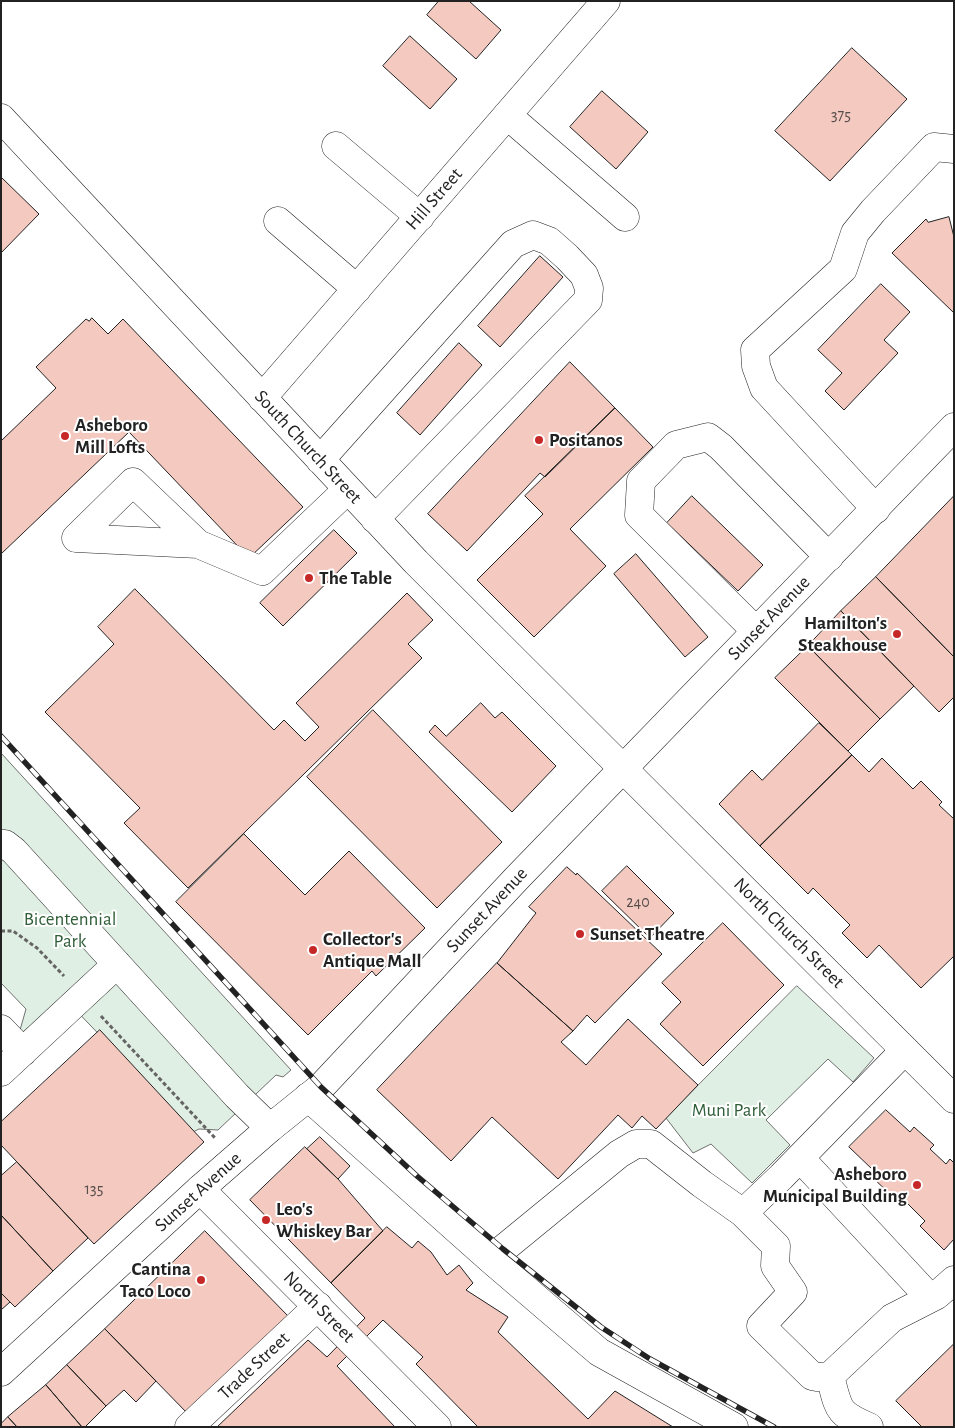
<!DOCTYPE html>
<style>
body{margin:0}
#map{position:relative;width:955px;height:1428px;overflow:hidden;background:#fff;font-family:"Alegreya Sans",sans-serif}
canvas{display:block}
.frame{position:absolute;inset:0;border:2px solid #222;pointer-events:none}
</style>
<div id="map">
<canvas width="955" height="1428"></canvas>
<div class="frame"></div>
</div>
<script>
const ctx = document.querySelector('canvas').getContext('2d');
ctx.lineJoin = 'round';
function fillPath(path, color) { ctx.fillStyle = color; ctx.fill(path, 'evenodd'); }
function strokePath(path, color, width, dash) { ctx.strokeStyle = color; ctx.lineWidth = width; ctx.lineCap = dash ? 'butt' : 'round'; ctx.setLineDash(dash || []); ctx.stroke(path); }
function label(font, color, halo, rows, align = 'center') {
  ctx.font = font + ' "Alegreya Sans",sans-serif'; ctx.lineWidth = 4; ctx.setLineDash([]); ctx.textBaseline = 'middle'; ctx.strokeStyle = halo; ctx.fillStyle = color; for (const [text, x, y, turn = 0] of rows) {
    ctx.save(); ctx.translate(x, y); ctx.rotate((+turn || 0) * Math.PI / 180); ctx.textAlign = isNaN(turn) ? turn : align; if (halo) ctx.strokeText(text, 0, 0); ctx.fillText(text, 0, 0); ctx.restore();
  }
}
const green = new Path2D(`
 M1 753 291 1070 283 1077 276 1075 218 1130 199 1129 193 1132 65 999 25 1036 20 1030 26 1009 1 983Z
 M797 986 874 1058 853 1082 828 1059 766 1120 790 1145 752 1183 711 1144 693 1153 666 1118Z`);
const building = new Path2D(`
 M439 1H469L501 30 476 59 427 15Z
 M410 36 457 79 430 109 383 66Z
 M852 48 907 99 830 181 775 131Z
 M602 91 648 132 616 169 570 127Z
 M1 177 39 214 1 253Z
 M949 217 954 237V313L892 253 926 219 928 222Z
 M540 256 563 277 500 347 478 326Z
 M881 284 910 312 884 340 898 353 844 410 825 391 842 373 818 350Z
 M92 318 108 334 123 319 303 507 249 558 129 432 1 554V441L56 388 36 367 86 319 89 321Z
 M459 343 482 365 420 435 397 413Z
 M570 362 615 408 545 477 540 473 467 551 428 514Z
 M615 408 653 447 570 529 606 566 534 637 477 580 543 514 525 496Z
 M692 496 763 565 738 591 667 523Z
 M954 496V657L876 577Z
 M334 530 357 553 283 626 260 603Z
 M636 554 708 637 685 657 614 574Z
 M876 577 954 657V697L939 712 841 611Z
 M135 589 274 730 284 720 305 741 319 727 296 703 407 593 433 620 408 644 422 658 188 888 124 823 140 808 45 712 114 644 98 627Z
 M841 611 914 686 880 719 808 646Z
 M808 646 880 719 848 751 775 678Z
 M481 703 495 718 502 712 556 766 512 812 429 732 435 725 446 736Z
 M373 710 502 842 437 908 307 777Z
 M819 723 852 755 760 846 719 804 752 770 762 780Z
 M852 755 869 772 882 758 913 789 921 781 942 802 939 805 954 819V956L921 988 879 945 867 958 842 933 850 925 813 888 808 894 760 846Z
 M244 834 305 895 349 851 425 928 376 976 372 971 308 1035 176 902Z
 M627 866 674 913 650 938 602 891Z
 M567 867 576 875 577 873 662 954 595 1023 587 1015 573 1031 497 963 536 913 529 907Z
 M723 923 784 985 703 1066 660 1024 681 1002 662 983Z
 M497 963 573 1031 561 1042 586 1065 628 1019 698 1085 656 1129 642 1116 632 1128 618 1115 558 1179 492 1117 451 1161 377 1090Z
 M100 1030 204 1142 94 1244 1 1145V1122Z
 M886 1110 910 1132 914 1127 934 1145 930 1149 946 1164 950 1159 954 1163V1239L944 1250 920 1226 925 1221 899 1195 895 1199 869 1174 873 1170 849 1147Z
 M320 1137 350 1166 338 1179 307 1149Z
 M305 1147 338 1179 383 1231 331 1283 250 1200Z
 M17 1162 88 1238 53 1271 1 1215V1176Z
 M1 1215 53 1271 15 1307 1 1293Z
 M387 1227 412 1248 418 1241 431 1252 447 1275 459 1265 473 1283 466 1290 508 1317 498 1332 588 1419 615 1391 673 1427H478L416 1364 423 1357 383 1320 337 1366 395 1427H217L308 1340 327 1357 365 1318 331 1283Z
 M205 1231 290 1318 190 1416 105 1329Z
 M1 1293 10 1302 1 1310Z
 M105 1329 156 1381 136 1402 124 1390 106 1406 67 1365Z
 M954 1344V1427H922L896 1401Z
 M67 1365 106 1406 85 1427H82L46 1385Z
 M46 1385 82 1427H17L8 1417Z
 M8 1417 17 1427H1V1424Z`);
const path = new Path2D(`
 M1 931H13L37 948 64 976
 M101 1016 216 1139`);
const minor = new Path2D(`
 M507 115 625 217
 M1 118 416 562 954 1099
 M336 146 420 217
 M278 221 357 289
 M262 398 606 1
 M320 460 513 244 533 235 549 241 567 257 584 275 589 288 588 300 375 519
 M133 482 198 544 76 538Z
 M876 509 764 388 756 366 755 350 843 269 855 233 873 211 934 147 954 149
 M198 544 262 571 347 490
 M756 631 639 515 641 481 676 445 708 437 721 447 829 557
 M1 844H5L14 851 237 1096 270 1128
 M1 1029 23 1052
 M905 1050 781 1177 743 1213 776 1246 775 1266 793 1292 761 1326 812 1376 817 1377 830 1376 892 1318 937 1295 954 1280
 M1 1072 117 964
 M308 1097 489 1258
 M800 1158 930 1298
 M200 1189 437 1427
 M830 1376C839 1409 836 1413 869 1427
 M189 1427 318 1306
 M734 1427 599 1352 489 1258 503 1249 619 1154 636 1144H651L702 1184 743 1213`);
const major = new Path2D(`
 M1 1372 200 1189 270 1128 321 1087 517 878 954 427`);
const rail = new Path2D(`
 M1 736 321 1087 417 1176 503 1249 601 1327 650 1359 774 1427`);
const markers = [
 [65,436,5,"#c62828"],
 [539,440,5,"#c62828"],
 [309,578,5,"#c62828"],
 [897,634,5,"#c62828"],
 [580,934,5,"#c62828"],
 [313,950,5,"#c62828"],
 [917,1185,5,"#c62828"],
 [266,1220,5,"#c62828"],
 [201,1280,5,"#c62828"]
];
const numberNames = [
 ["375",841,115],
 ["240",638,902],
 ["135",94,1189]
];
const streetNames = [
 ["Hill Street",434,199,-49],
 ["South Church Street",308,447,47],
 ["Sunset Avenue",769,618,-46],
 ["Sunset Avenue",487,910,-47],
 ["North Church Street",789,933,45],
 ["Sunset Avenue",198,1192,-42],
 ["North Street",319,1307,45],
 ["Trade Street",254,1366,-43]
];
const poiNames = [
 ["Asheboro",75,425],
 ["Mill Lofts",75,447],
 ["Positanos",549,440],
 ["The Table",319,578],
 ["Hamilton's",887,623,"right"],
 ["Steakhouse",887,645,"right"],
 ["Sunset Theatre",590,934],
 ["Collector's",323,939],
 ["Antique Mall",323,961],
 ["Asheboro",907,1174,"right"],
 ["Municipal Building",907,1196,"right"],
 ["Leo's",276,1209],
 ["Whiskey Bar",276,1231],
 ["Cantina",191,1269,"right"],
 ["Taco Loco",191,1291,"right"]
];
const parkNames = [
 ["Bicentennial",70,919],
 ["Park",70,941],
 ["Muni Park",729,1110]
];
fillPath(green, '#e0efe3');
strokePath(green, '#6f6f6f', 1);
fillPath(building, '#f3c9c0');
strokePath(building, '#222', 1);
strokePath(minor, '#222', 29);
strokePath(major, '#222', 29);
strokePath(path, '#646464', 3, [4, 2.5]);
strokePath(minor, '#fff', 28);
strokePath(major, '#fff', 28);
strokePath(rail, '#222', 5.5);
strokePath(rail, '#fff', 4, [11]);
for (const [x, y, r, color] of markers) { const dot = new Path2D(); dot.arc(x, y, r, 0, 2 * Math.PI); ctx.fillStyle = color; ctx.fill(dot); strokePath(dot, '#fff', 2); }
label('16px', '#564c4a', null, numberNames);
label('19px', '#222', '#fff', streetNames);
label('bold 19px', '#222', '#fff', poiNames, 'left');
label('19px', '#2f5e38', '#fff', parkNames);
</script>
